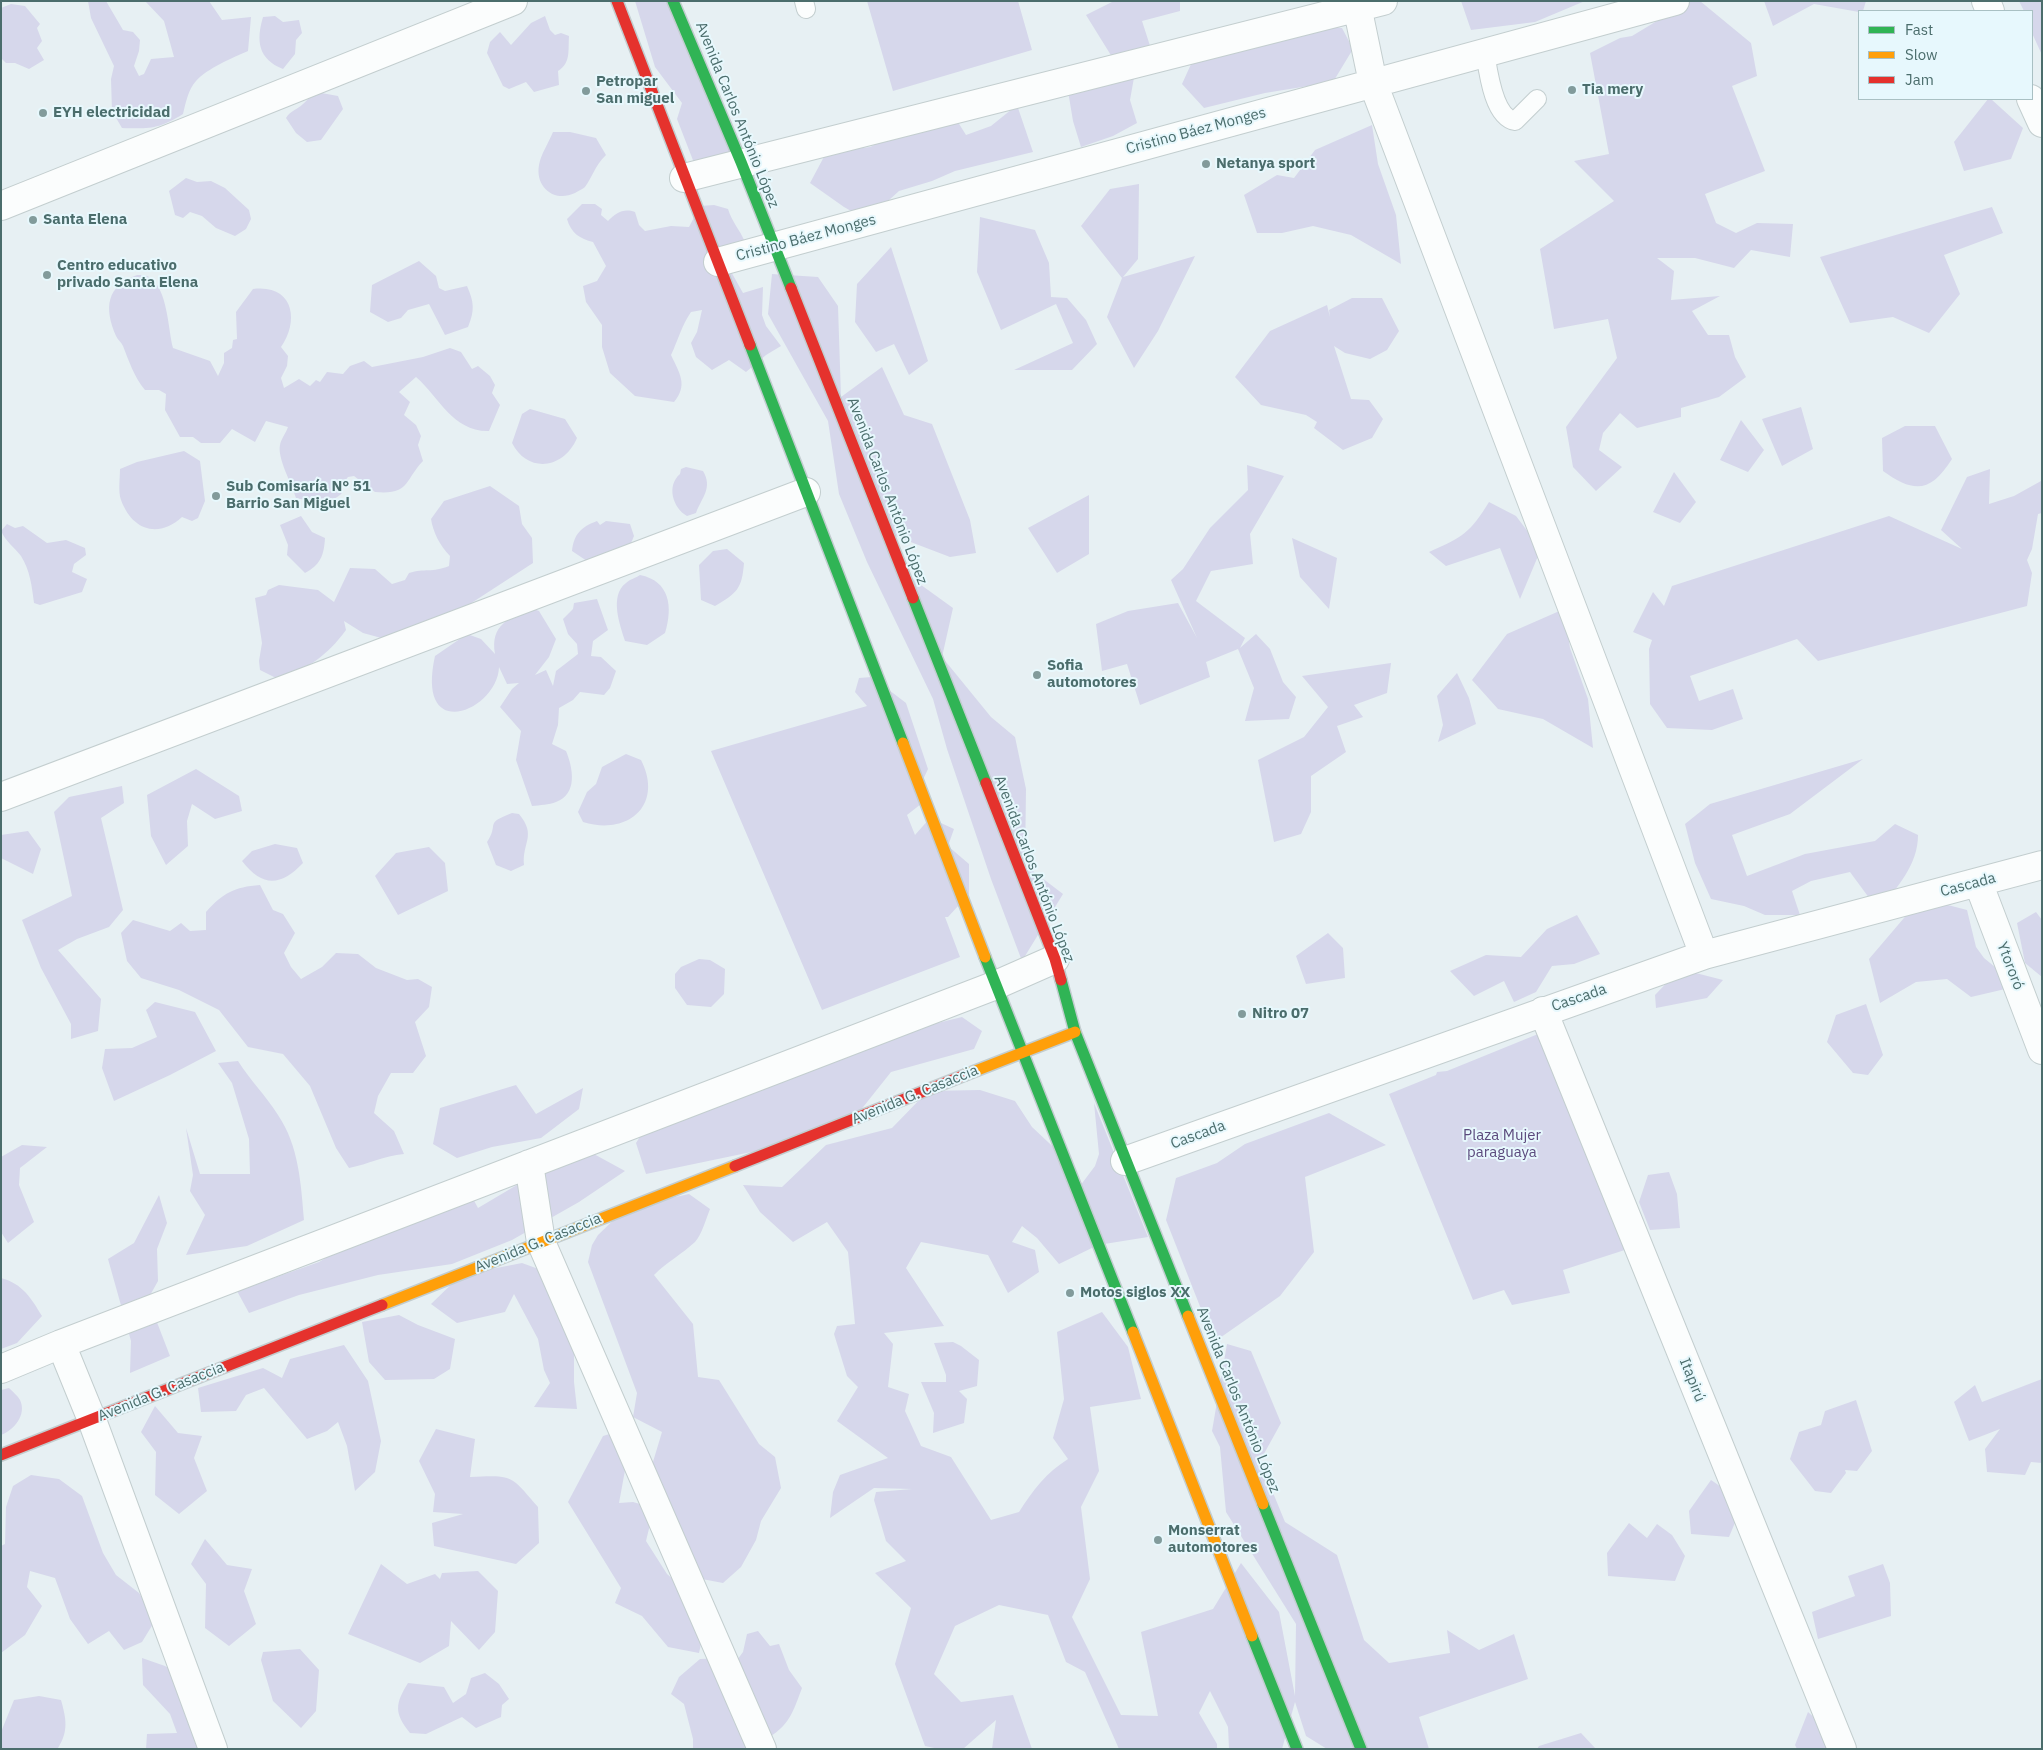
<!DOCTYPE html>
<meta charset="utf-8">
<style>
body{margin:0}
#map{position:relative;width:2043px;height:1750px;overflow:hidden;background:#e7f0f3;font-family:"IBM Plex Sans",sans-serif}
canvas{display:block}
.frame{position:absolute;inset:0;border:2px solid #4b6d6c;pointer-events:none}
.legend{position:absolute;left:1858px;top:10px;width:175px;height:90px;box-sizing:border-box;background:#e7f8fd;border:1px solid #a9c0c3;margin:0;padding:6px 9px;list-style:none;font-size:15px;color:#4b6d6c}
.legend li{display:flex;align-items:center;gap:10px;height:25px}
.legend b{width:25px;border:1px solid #a9c0c3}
</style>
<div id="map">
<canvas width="2043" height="1750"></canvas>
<div class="frame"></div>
<ul class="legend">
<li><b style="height:6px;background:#30b455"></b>Fast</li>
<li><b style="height:6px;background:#ff9f0a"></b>Slow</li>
<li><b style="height:6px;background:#e5322d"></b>Jam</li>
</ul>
</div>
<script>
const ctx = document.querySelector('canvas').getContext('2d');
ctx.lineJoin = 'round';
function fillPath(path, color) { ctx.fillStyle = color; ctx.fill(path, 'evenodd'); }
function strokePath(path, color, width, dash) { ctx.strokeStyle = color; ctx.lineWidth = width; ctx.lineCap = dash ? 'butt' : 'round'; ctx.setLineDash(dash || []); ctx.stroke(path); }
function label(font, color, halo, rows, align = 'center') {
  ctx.font = font + ' "IBM Plex Sans",sans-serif'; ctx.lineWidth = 4; ctx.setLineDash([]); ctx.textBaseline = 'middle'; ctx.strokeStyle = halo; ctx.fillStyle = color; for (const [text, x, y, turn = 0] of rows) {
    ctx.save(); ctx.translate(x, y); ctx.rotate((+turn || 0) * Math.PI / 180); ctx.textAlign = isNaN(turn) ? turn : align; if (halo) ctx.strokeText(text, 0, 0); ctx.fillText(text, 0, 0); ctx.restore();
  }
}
const green = new Path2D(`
 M88 1H106L123 30 133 32 140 40 139 51 134 66 139 76 144 74 151 59 174 57 164 21 145 1H209L222 20 251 17 248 51C234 57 206 69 196 81 188 90 186 102 183 114 159 129 150 129 122 128L112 111 111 79 114 66 91 18Z
 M635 1H669L749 169 696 168 677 119 682 103 655 67Z
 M867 1H1018L1032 50 893 91Z
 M1114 1H1180V11L1142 21 1153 55 1117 65 1086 15Z
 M1461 1H1585L1535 22 1471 30Z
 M1690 1H1700L1751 43 1757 76 1732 86 1765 171 1705 194 1716 223 1736 233 1757 223 1793 224 1790 257 1751 250 1734 268 1695 258H1657L1674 271 1671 300 1720 296 1692 311 1708 335H1729L1735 357 1746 377 1719 397 1681 408V417L1637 428 1620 413 1603 433 1599 450 1622 467 1596 491 1573 467 1566 427 1617 358 1608 319 1554 329 1540 249 1614 201 1574 161 1609 154 1590 53 1620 38 1632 36Z
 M1764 1H1866L1863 11 1859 12 1814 4 1773 26Z
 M2019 1H2042V55L2032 33V11H2024Z
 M11 4 25 6 40 24 37 28 42 41 37 48 44 60 29 69 15 63H6L1 58V8Z
 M275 16 283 22 299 20 302 33 296 40 295 54 283 69C258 59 256 41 263 17Z
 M545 16 550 30 555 35 561 33 569 36C568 51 571 63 558 71L559 85 534 92 526 82 509 89 503 86 487 53 490 42 500 32 511 45 531 23Z
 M1294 23 1342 28 1353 49 1333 82 1265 93 1204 108 1182 84 1197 51Z
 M1135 72 1130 100 1137 123 1113 136 1081 147 1073 121 1067 85Z
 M316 92 338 96 343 109 321 140 307 142 296 133 286 118C291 110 297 110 303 104 308 100 309 96 316 92Z
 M1988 99H1991L2023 128 2011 159 1964 171 1954 142Z
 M1017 105 1033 152 955 171 932 181 899 191 867 220 844 207 810 183 826 153 870 147 899 133 956 119 966 135 991 126Z
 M1372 125 1378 164 1396 215 1401 264 1351 235 1313 226 1282 233H1257L1244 195 1277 175 1294 178 1315 150Z
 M553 132H570L596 138 606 155C594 167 593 176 585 187 583 189 578 191 575 193 554 203 535 187 539 165 541 154 549 142 553 132Z
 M186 178 197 182 211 181 225 188 249 210 251 219 246 229 235 236 216 228 202 216 190 212 183 218 175 215 169 191Z
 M1139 184 1138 259 1123 277 1195 256 1158 331 1134 368 1107 317 1122 278 1081 226 1110 189Z
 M582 204H595L602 209 601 215 608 221C616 213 623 208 635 212L639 225 645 231 671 226 689 227 700 206 714 205 728 209C732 222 740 230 745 242L729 268 743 293 763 287 762 315 766 326 781 346 766 355 746 372 729 360 712 370 696 357 691 343 697 332 702 310 691 312C682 325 678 340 671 355 680 374 688 385 674 402L635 396 610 373 602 347V325L586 302 583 286 597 281 606 266 593 242C580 239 571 233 567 219Z
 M1992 207 2003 233 1944 255 1960 294 1929 333 1893 317 1850 323 1820 257Z
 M980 217 1035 230 1049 263 1051 297 1067 298 1086 320 1097 344 1072 370H1014L1073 343 1056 304 1001 330 977 272Z
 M891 247 928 361 909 375 894 344 876 352 855 322 857 284Z
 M419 261 436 276 439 288 445 291 467 286C474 302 475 310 468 327L445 335 429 304 408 310 401 318 388 322 370 312 372 285Z
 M772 274 818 277 838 306 841 397 882 367 904 415 932 424 970 520 976 553 950 557 895 536 910 577 953 608 942 657 991 717 1015 737 1026 789 1025 865 1063 894 1022 961 991 879 947 749 933 699 867 562 839 494 828 421 768 314Z
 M137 275C141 275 146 275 149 277 168 288 168 330 173 348L210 361 218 376 224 363V353L232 348 233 340 237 339 236 312 253 289C293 284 300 320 281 347L288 356 287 366 281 378 284 388 299 379 310 386 316 380 320 382 327 372 343 374 350 366 364 361 372 367 423 357 450 348 461 352 472 369 478 366 490 376 495 385 492 393 500 405 489 431C453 432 439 397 416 377L399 392 410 402 404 415 416 425 421 436 418 445 423 461C404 481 410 495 375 492L354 476 348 477 341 486 342 493C330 506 311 501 296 498 292 484 277 458 280 445 281 439 286 433 288 427L266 421 255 442 232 429 220 443H201L193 437H180L165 410 166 394 159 390H145C134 377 129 361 123 346 121 342 118 340 116 336 104 308 106 286 137 275Z
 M1352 298H1382L1399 331 1387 350 1370 359 1345 353 1334 346 1351 399 1369 400 1383 419 1372 438 1343 450 1314 428 1317 422 1306 415 1261 405 1235 377 1270 331 1327 305 1330 317 1329 310Z
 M1801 407 1813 449 1782 466 1762 419Z
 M530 409 565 419 577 438C564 469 528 474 512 443L522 414Z
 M1741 420 1764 450 1748 472 1720 460Z
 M1905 426H1935L1952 459C1931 492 1915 494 1883 471L1882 438Z
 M184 451 200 461 205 501 198 518 192 521 182 517C158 539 132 530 121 500 118 492 120 478 120 469L137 462Z
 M1247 465 1284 476 1250 534 1253 564 1211 571 1196 601 1245 638 1240 648 1256 634 1270 649 1283 682 1296 697 1289 719 1245 721 1254 688 1238 649 1206 662 1210 677 1140 705 1127 664 1102 671 1096 624 1128 611 1178 603 1197 638 1171 580 1183 569 1210 528 1248 490Z
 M686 467 703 471C713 488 702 497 696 513L687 516C673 508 666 486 680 474L681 469Z
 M1990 469 1989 504 2014 496 2041 481 2042 484V513L2038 514 2032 549 2027 560 2032 573 2027 606 1818 661 1797 639 1690 676 1699 701 1733 689 1743 719 1712 730 1667 728 1650 704 1649 649 1652 640 1633 632 1653 592 1664 606 1672 586 1889 516 1962 549 1941 530 1967 477Z
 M1674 472 1696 502 1680 523 1653 512Z
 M490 486 519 506 522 524 532 538 533 563 456 613 396 642 363 633 344 621 346 630C327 656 309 667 280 680L260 670 259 661 262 643 255 598 266 595 268 590 279 585 318 590 334 602 350 568 375 569 392 584 405 580 409 573C425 568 432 573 449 566L450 556C440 546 433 532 431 519L444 501Z
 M1089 495V554L1057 573 1028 528Z
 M1489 502 1516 516 1541 549 1520 599 1500 548 1446 566 1429 552C1463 537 1470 533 1489 502Z
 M301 516 312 532 325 538C324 556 320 565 305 573L287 555 288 545 280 525Z
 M597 521 600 525 606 521 630 524 634 536 627 553 590 563 572 551C574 534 581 527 597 521Z
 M7 524 15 528 23 526 47 543 66 540 85 548 86 555 74 564 72 572 87 579 82 592 40 605 34 603C32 587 30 570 21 556 14 547 6 542 1 531Z
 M1292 538 1337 558 1329 609 1300 577Z
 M727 549 744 563C742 589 737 593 715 606L701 600 699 565 713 551Z
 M640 575C670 581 673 607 665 633L647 645 625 641C620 625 609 596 626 583 630 579 636 578 640 575Z
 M597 599 608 630 593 641 591 656 601 657 616 671 610 688 604 695 580 692 573 700 559 708 558 725 552 744 566 751C573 768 578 794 556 802 549 805 540 805 532 806L516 760 521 731 500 707 512 689 519 683 507 684 499 667C498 710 415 746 435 656L467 634 481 639 495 654C490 625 509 618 531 608L539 611 556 639 549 657 535 675 546 670 553 686 556 671 578 654 577 644 568 634 563 619 573 609 574 603Z
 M1564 609 1570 648 1588 699 1593 748 1543 719 1498 709 1472 680 1507 634Z
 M1391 663 1387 693 1354 705 1363 717 1337 726 1346 752 1311 776V812L1301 834 1274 842 1258 760 1304 737 1328 707 1302 676Z
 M1457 673 1469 698 1476 724 1438 742 1443 725 1437 696Z
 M872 677 906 703 928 769 920 786 921 804 907 815 915 835 930 818 954 829 948 846 969 864V894L948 917H945L960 957 822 1010 711 751 867 706 855 692 859 678Z
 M626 754 641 760C664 805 628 836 583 822L578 812 587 792 596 784 602 767Z
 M1863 759 1790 814 1732 835 1747 876 1805 854 1875 841 1895 824 1918 835C1918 865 1897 888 1878 910L1850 872 1811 881 1792 891 1800 915H1765L1744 906 1711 899 1695 863 1685 824 1710 804Z
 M196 769 239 796 242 811 215 819 192 804 187 821 188 846 166 865 151 836 147 795Z
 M122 786 124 803 101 818 123 910 109 927 77 939 58 950 101 999 98 1031 71 1039V1024L41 968 22 920 72 896 54 812 69 797Z
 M512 813 519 814C537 836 522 842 524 865L511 871 496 865 487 842C500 823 483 824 512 813Z
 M28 831 41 849 33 874 1 858V835Z
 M275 844 297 848 303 863C281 886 263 888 242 861L252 851Z
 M429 847 445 863 448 891 398 915 375 876 396 853Z
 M260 885 273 910 283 914 295 933 284 953 291 967 301 979 322 967 336 953 358 954 376 968 407 980 418 979 432 987 429 1007 415 1022 426 1056 413 1073H391L378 1096 374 1113 394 1131 404 1154C383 1156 369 1164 349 1168L336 1148 310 1086 283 1054 248 1047 219 1010 179 990 141 978 127 961 121 933 133 920 170 931 181 923 190 931 206 930V912C223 893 234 887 260 885Z
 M1921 898 1967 910 1976 947 1984 958 2018 986 1971 997 1947 979 1916 982 1880 1003 1869 959Z
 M2036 912 2042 920V977L2025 963 2017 923Z
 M1577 915 1600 954 1574 964 1552 966 1536 992 1514 1002 1504 981 1474 996 1450 971 1486 955 1521 957 1547 929Z
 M1328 933 1343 948 1345 978 1306 984 1296 956Z
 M699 959 710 960 725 969 724 994 711 1007 687 1005 675 988V974L681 967Z
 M1680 969 1723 980 1707 998 1656 1008 1655 995Z
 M155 1002 195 1012 216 1051 170 1075 114 1101 102 1068 105 1049 132 1048 157 1037 146 1010Z
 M1866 1004 1883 1055 1868 1075 1853 1073 1827 1042 1836 1015Z
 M962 1017 982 1031 974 1049 891 1072 856 1116 761 1150 646 1174 636 1143 660 1105 856 1043Z
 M1548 1030 1634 1247 1563 1270 1570 1293 1512 1305 1504 1290 1473 1300 1389 1094 1436 1075 1437 1072 1447 1071Z
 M238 1061C250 1080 266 1096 278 1115 299 1146 301 1184 304 1220L247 1246 186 1255 205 1215 190 1191 193 1175 186 1128 200 1174H250L249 1139 232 1083 218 1063Z
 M516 1085 536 1114 583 1088 579 1109 541 1138 492 1147 457 1158 433 1144 440 1108Z
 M980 1090 1015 1101 1032 1127 1064 1157 1077 1190 1095 1166 1099 1154 1094 1103 1148 1237 1098 1245 1059 1264 1037 1238 1022 1226 1012 1242 1035 1250 1039 1272 1008 1293 988 1255 921 1242 906 1268 944 1326 884 1333 893 1344 888 1387 909 1394 905 1411 921 1446 951 1457 991 1520 1019 1512C1033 1490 1046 1473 1068 1459L1053 1438 1064 1399 1057 1332 1102 1312 1128 1347 1141 1399 1090 1407 1099 1471 1081 1507 1090 1579 1072 1617 1121 1715 1158 1716 1141 1632 1213 1609 1241 1563 1279 1612 1295 1696 1296 1624 1226 1512 1220 1447 1212 1431 1227 1344 1251 1351 1281 1423 1260 1461 1285 1522 1337 1555 1364 1640 1389 1663 1450 1653 1447 1630 1479 1650 1514 1634 1528 1679 1419 1717 1429 1749H1327L1306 1736 1295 1702 1282 1749H1229L1228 1727 1210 1691 1199 1713 1217 1744V1749H1119L1085 1672 1066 1662 1048 1615 999 1605 955 1626 934 1674 961 1702 1013 1695 1032 1749H992L996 1720 963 1749H939L925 1746 895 1664 911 1608 875 1573 906 1561 886 1541 874 1500 876 1492 912 1489 874 1488 830 1518 833 1492 840 1475 888 1458 837 1421 858 1387 847 1376 834 1334 837 1326 855 1324 848 1252 827 1222 793 1242 760 1212 743 1185 782 1187 826 1145 892 1128 928 1091Z
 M1329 1113 1386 1145 1305 1177 1314 1252 1280 1296 1214 1342 1166 1220 1176 1178 1217 1163 1245 1144Z
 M22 1145 47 1147 20 1168 19 1185 34 1222 8 1243 1 1232V1157Z
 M581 1147 625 1171 579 1202 512 1240 452 1264 378 1275 299 1295 249 1313 237 1291 319 1262 392 1219 464 1182 478 1208Z
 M1669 1172 1677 1194 1680 1228 1650 1230 1639 1202 1648 1175Z
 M689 1194 710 1209C706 1219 702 1234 695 1242 682 1254 667 1262 654 1275L693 1324 698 1377 719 1380 759 1444 775 1457 781 1488 761 1521 756 1540 741 1567 723 1583 686 1576 646 1485 662 1432 633 1417 637 1393 588 1262 592 1245 598 1235 626 1208Z
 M159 1195 167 1223 157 1249 158 1281 148 1299 170 1356 130 1373 131 1341 108 1259 134 1243Z
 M522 1263 555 1275 574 1340V1382L577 1409 534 1407 550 1383 544 1370 538 1339 514 1294 505 1312 457 1323 431 1304 461 1275Z
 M1 1278C23 1284 31 1298 42 1316L17 1343 1 1349Z
 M399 1315 418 1325 455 1339 450 1369 434 1379 385 1380 369 1362 362 1322Z
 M953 1342 961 1346 979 1360 977 1386 959 1391 967 1399 964 1423 933 1433 934 1413 921 1382H946V1375L934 1343Z
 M344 1345 368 1381 381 1441 375 1472 355 1491 347 1446 338 1422 327 1431 307 1439 264 1388 246 1395 236 1411 201 1412 198 1388 263 1368 282 1378 290 1359Z
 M2042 1379V1463L2031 1462 2025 1475 1987 1472 1985 1449 2000 1429 1969 1441 1954 1402 1975 1385 1982 1402Z
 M9 1388C12 1391 18 1396 20 1400 27 1415 14 1430 1 1435V1390Z
 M1856 1400 1872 1451 1857 1471 1845 1470 1846 1473 1831 1493 1815 1491 1790 1459 1799 1432 1821 1425 1825 1411Z
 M155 1406 178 1433 202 1436 194 1458 207 1491 179 1514 155 1495 156 1452 141 1432Z
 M436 1429 475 1439 470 1477C514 1475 510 1475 538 1507L539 1543 516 1564 434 1546 432 1523 463 1514 433 1512 435 1494 419 1461Z
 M623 1430 626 1465 619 1503 633 1502 654 1508 646 1541 667 1574 696 1599 706 1622 699 1653 668 1647 642 1616 615 1603 621 1588 568 1502 603 1436Z
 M31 1475 59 1479 82 1496 103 1553 116 1575 139 1593 156 1619 142 1642 124 1650 109 1631 88 1644 70 1619 55 1578 30 1571 27 1587 42 1606 25 1635 1 1653V1546L5 1544 6 1507 13 1486Z
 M1711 1480 1727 1491 1739 1513 1729 1537 1691 1534 1689 1511Z
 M1629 1523 1647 1538 1657 1524 1672 1535 1685 1556 1675 1581 1608 1576 1607 1553Z
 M205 1539 227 1565 252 1569 244 1591 256 1624 229 1646 205 1628 206 1584 191 1564Z
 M381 1564 407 1584 435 1574 440 1579 442 1573 478 1571 498 1591 495 1632 479 1650 451 1621 449 1646 420 1663 348 1634Z
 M1883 1564 1890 1583 1891 1616 1818 1639 1812 1612 1855 1596 1848 1576Z
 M758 1631 770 1646 779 1644 789 1670 802 1688C790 1721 788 1725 760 1744L762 1749H693V1739L684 1704 671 1694 679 1677 700 1659 724 1658 729 1671 743 1652 747 1634Z
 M300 1649 319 1670 316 1711 301 1728 273 1701 261 1660 263 1652Z
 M142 1658 165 1666 196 1685 221 1749H146L147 1734 177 1733 170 1714 143 1685Z
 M485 1673 499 1684 509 1699 502 1705 501 1717 476 1728 462 1717 426 1734 410 1733C394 1713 395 1704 408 1683L444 1687 453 1703 466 1694 471 1678Z
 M39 1696 61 1700C66 1718 69 1731 58 1748L1 1749V1732L14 1700Z
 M1808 1712 1850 1749H1797L1795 1745Z
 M1581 1733 1596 1749H1537L1539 1746Z`);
const lane = new Path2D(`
 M804 1 806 9
 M1485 52C1488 70 1493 117 1515 121L1537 99`);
const street = new Path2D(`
 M1356 1 1373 83 1704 955
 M1986 1 1990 11
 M2031 99 2042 123
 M684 178 1383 1
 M1 206 513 1
 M718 262 1675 1
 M1 797 806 492
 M1978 882 2042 1050
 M1543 1011 1842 1749
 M1125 1161 1704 955 2042 865
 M529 1164 541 1242 762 1749
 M61 1344 92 1420 213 1749
 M1 1369 61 1344 996 985 1055 959`);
const fast = new Path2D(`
 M673 1 741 162 791 288
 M750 345 903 743
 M913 598 986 783
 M985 957 1133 1332
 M1061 980 1075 1032 1188 1316
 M1263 1504 1361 1749
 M1252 1636 1297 1749`);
const slow = new Path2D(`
 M903 743 985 957
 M965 1075 1075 1032
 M382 1305 735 1166
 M1188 1316 1263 1504
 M1133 1332 1252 1636`);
const jam = new Path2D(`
 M617 1 750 345
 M791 288 913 598
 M986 783 1055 959 1061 980
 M735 1166 965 1075
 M1 1455 382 1305`);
const markers = [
 [1572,90,5,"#829b9b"],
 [586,91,5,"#829b9b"],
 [43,113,5,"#829b9b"],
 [1206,164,5,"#829b9b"],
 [33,220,5,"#829b9b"],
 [47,275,5,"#829b9b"],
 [216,496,5,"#829b9b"],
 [1037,675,5,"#829b9b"],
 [1242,1014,5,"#829b9b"],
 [1070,1293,5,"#829b9b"],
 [1158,1540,5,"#829b9b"]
];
const poiNames = [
 ["Petropar",596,82],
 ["San miguel",596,99],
 ["Tia mery",1582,90],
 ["EYH electricidad",53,113],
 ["Netanya sport",1216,164],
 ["Santa Elena",43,220],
 ["Centro educativo",57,266],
 ["privado Santa Elena",57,283],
 ["Sub Comisaría N° 51",226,487],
 ["Barrio San Miguel",226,504],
 ["Sofia",1047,666],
 ["automotores",1047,683],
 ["Nitro 07",1252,1014],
 ["Motos siglos XX",1080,1293],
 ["Monserrat",1168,1531],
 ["automotores",1168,1548]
];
const streetNames = [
 ["Avenida Carlos António López",737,115,68],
 ["Cristino Báez Monges",1196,131,-15],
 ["Cristino Báez Monges",806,238,-15],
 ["Avenida Carlos António López",887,491,69],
 ["Avenida Carlos António López",1034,869,69],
 ["Cascada",1968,885,-15],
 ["Ytororó",2010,966,69],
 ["Cascada",1579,998,-19],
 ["Avenida G. Casaccia",915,1095,-22],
 ["Cascada",1198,1135,-20],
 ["Avenida G. Casaccia",538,1243,-22],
 ["Itapirú",1692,1380,68],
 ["Avenida G. Casaccia",161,1392,-22],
 ["Avenida Carlos António López",1238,1400,68]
];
const parkNames = [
 ["Plaza Mujer",1502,1136],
 ["paraguaya",1502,1153]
];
fillPath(green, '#d6d7eb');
strokePath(lane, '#c3cecf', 20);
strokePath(street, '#c3cecf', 30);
strokePath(fast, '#c2cdcf', 14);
strokePath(slow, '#c2cdcf', 14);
strokePath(jam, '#c2cdcf', 14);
strokePath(lane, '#fbfdfd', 18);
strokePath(street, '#fbfdfd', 28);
strokePath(fast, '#30b455', 11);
strokePath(slow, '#ff9f0a', 11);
strokePath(jam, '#e5322d', 11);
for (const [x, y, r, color] of markers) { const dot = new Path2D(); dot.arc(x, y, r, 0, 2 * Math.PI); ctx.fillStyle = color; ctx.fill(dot); strokePath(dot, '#e7f8fd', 2); }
label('bold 15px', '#4b6d6c', '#e7f8fd', poiNames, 'left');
label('15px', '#4b6d6c', '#e7f8fd', streetNames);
label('15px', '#5b4a7d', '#e7f8fd', parkNames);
</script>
